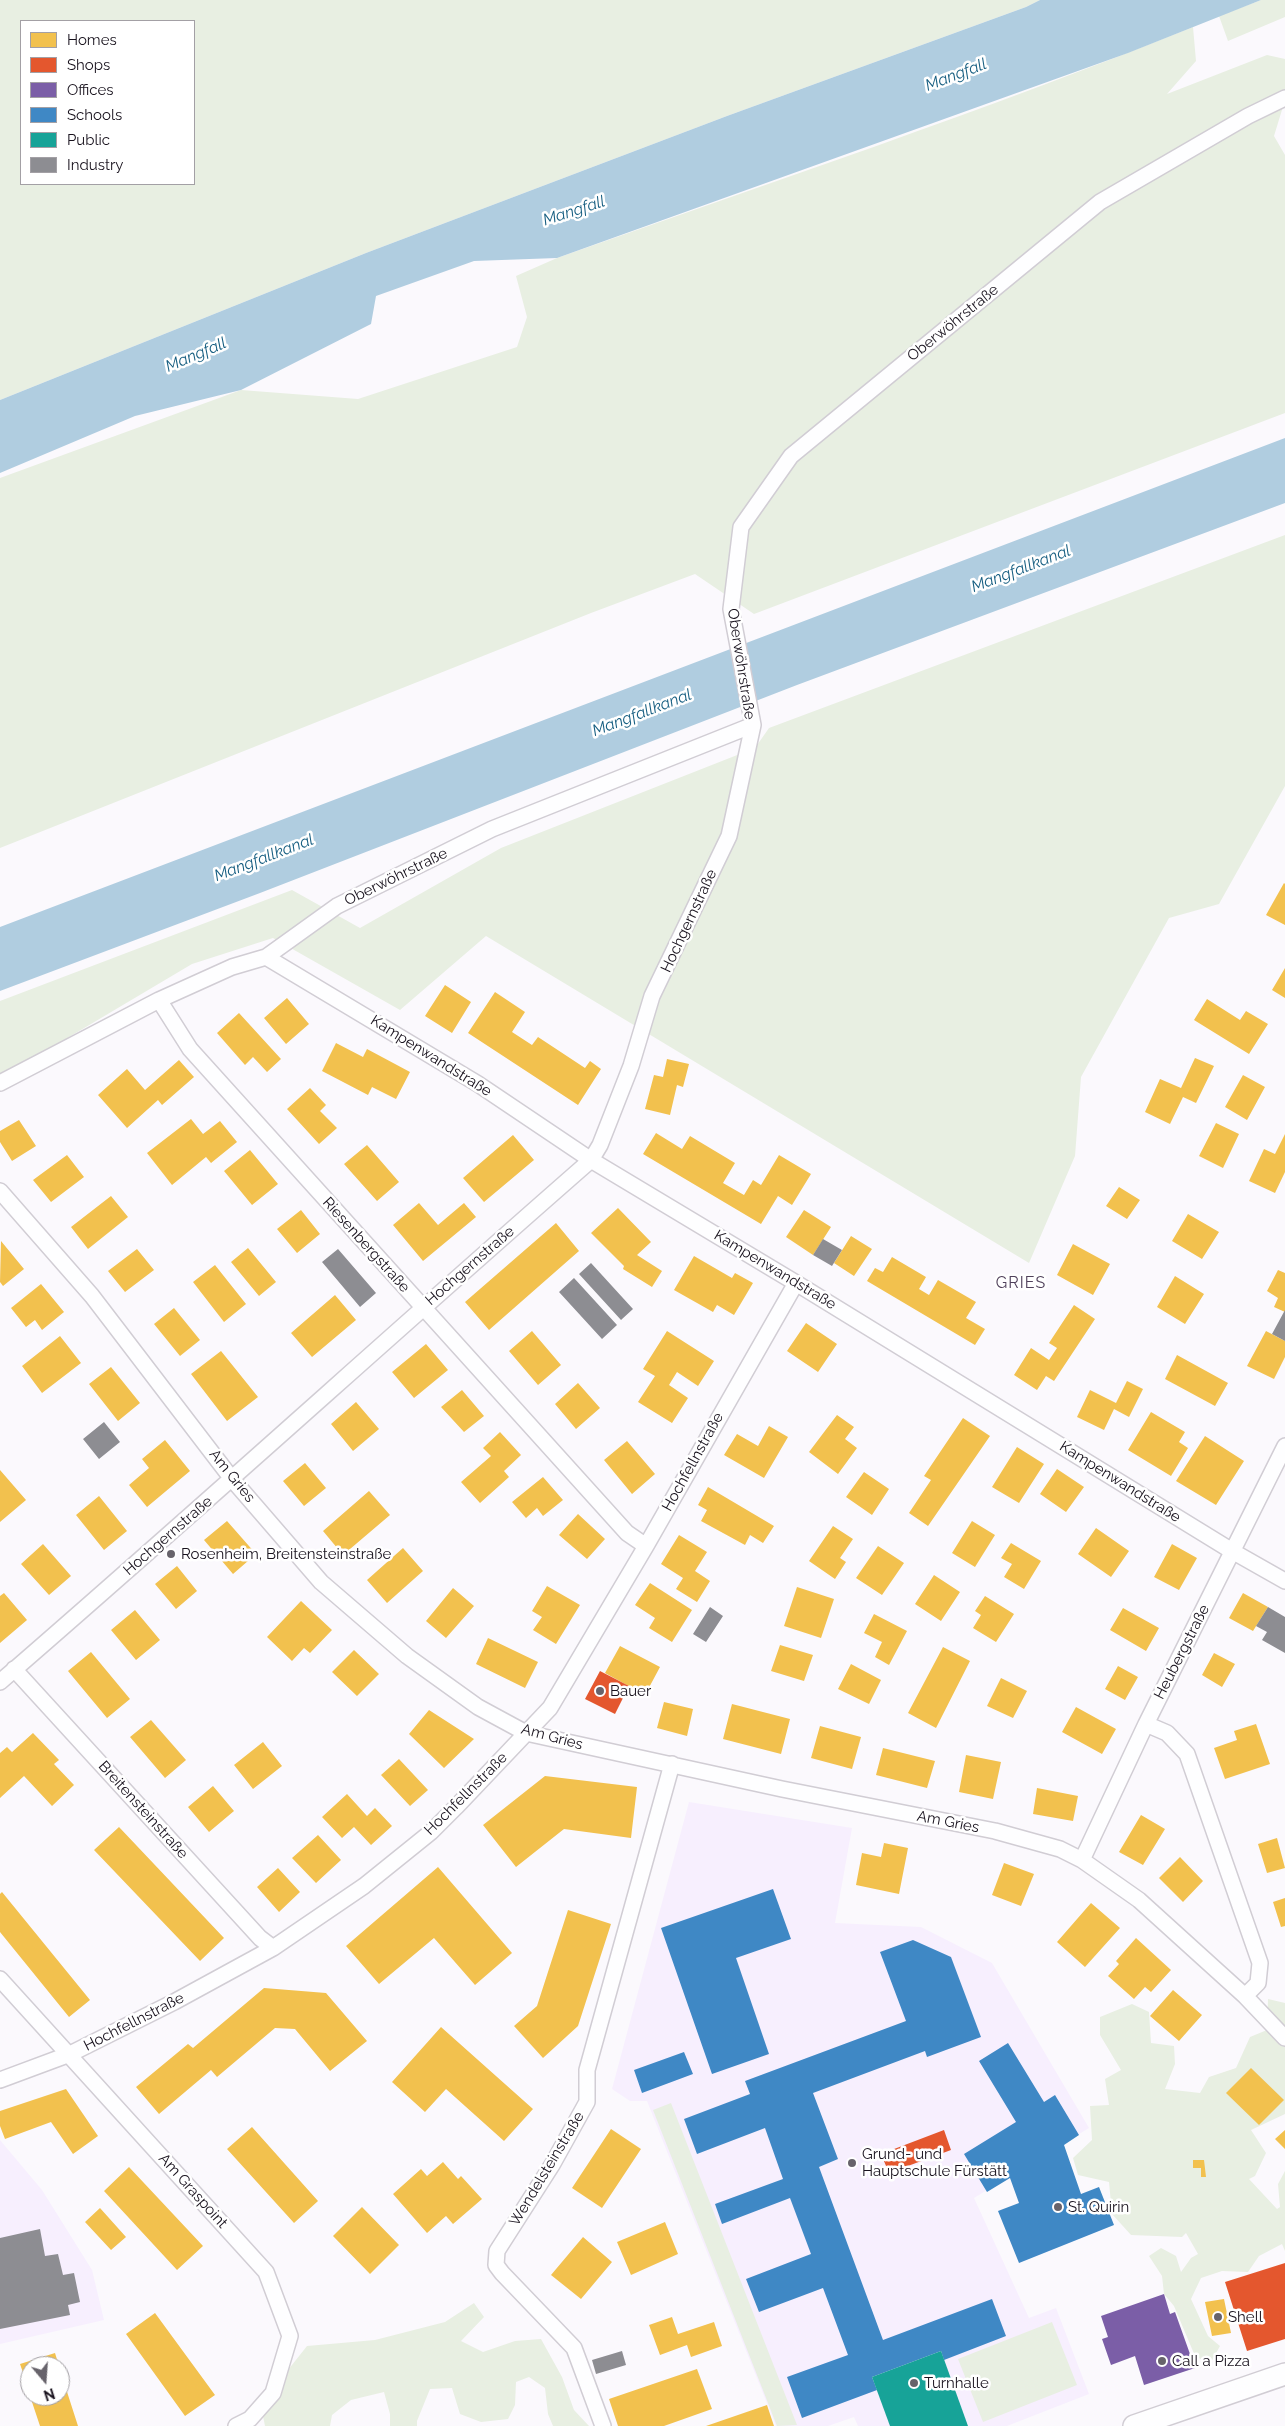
<!DOCTYPE html>
<meta charset="utf-8">
<style>
body{margin:0}
#map{position:relative;width:1285px;height:2426px;overflow:hidden;background:#fbf9fd;font-family:Raleway,sans-serif}
canvas{display:block}
.legend{position:absolute;left:20px;top:20px;width:175px;height:165px;box-sizing:border-box;background:#fff;border:1px solid #a3a0a5;margin:0;padding:6px 9px;list-style:none;font-size:15px;color:#18121d}
.legend li{display:flex;align-items:center;gap:10px;height:25px}
.legend b{width:25px;border:1px solid #a3a0a5}
.north{position:absolute;left:20px;top:2356px;width:50px;height:50px;box-sizing:border-box;background:#fff;border:1px solid #a3a0a5;border-radius:50%;rotate:162deg;font-size:14px;font-weight:700;line-height:20px;text-align:center;color:#18121d}
.north::after{content:'';display:block;margin:auto;width:18px;height:22px;background:#67636b;clip-path:polygon(50% 0,100% 100%,50% 72%,0 100%)}
</style>
<div id="map">
<canvas width="1285" height="2426"></canvas>
<ul class="legend">
<li><b style="height:14px;background:#f2c14e"></b>Homes</li>
<li><b style="height:14px;background:#e4572e"></b>Shops</li>
<li><b style="height:14px;background:#7b5ea7"></b>Offices</li>
<li><b style="height:14px;background:#3f88c5"></b>Schools</li>
<li><b style="height:14px;background:#17a398"></b>Public</li>
<li><b style="height:14px;background:#8d8d92"></b>Industry</li>
</ul>
<div class="north">N</div>
</div>
<script>
const ctx = document.querySelector('canvas').getContext('2d');
ctx.lineJoin = 'round';
function fillPath(path, color) { ctx.fillStyle = color; ctx.fill(path, 'evenodd'); }
function strokePath(path, color, width, dash) { ctx.strokeStyle = color; ctx.lineWidth = width; ctx.lineCap = dash ? 'butt' : 'round'; ctx.setLineDash(dash || []); ctx.stroke(path); }
function label(font, color, halo, rows, align = 'center') {
  ctx.font = font + ' Raleway,sans-serif'; ctx.lineWidth = 5; ctx.setLineDash([]); ctx.textBaseline = 'middle'; ctx.strokeStyle = halo; ctx.fillStyle = color; for (const [text, x, y, turn = 0] of rows) {
    ctx.save(); ctx.translate(x, y); ctx.rotate((+turn || 0) * Math.PI / 180); ctx.textAlign = isNaN(turn) ? turn : align; if (halo) ctx.strokeText(text, 0, 0); ctx.fillText(text, 0, 0); ctx.restore();
  }
}
const built = new Path2D(`
 M689 1802 852 1828 835 1923 921 1927 992 1963 1089 2128 974 2198 1029 2318 1056 2308 1089 2394 1007 2426H858L854 2417 828 2426H776L647 2101H630L612 2089Z
 M0 2140 42 2190 92 2270 104 2320 0 2344Z`);
const green = new Path2D(`
 M0 0H1040L1026 7 727 116 366 253 0 400ZM21 21H194V184H21Z
 M1261 0H1285V17L1228 41 1219 16Z
 M1193 27 1196 61 1167 94 1267 55 1285 59V100L1274 136 1285 155V413L754 614 695 574 591 613 0 848V478L241 390 358 399 517 347 527 317 516 276 557 258C770 183 984 111 1193 27Z
 M1285 535V786L1219 904 1169 918 1081 1077 1075 1156 1029 1263 486 936 400 1010 273 938 192 964 0 1078V1001L292 890 360 928 501 848 755 748 769 728Z
 M1268 1999 1285 2003V2114L1251 2130 1266 2153 1255 2176 1249 2179 1277 2209 1280 2207 1278 2184 1285 2171V2251L1282 2244 1259 2256 1248 2272 1222 2271 1201 2278 1191 2299 1208 2336 1220 2346 1210 2364 1195 2356 1174 2306 1164 2294 1162 2276 1149 2256 1161 2248 1176 2256 1181 2272 1191 2258 1198 2254 1186 2233 1182 2237 1131 2235 1112 2214 1109 2182 1078 2175 1073 2158 1092 2140 1090 2106 1109 2105 1105 2079 1121 2070 1100 2035V2017L1132 2004 1149 2012 1151 2043 1174 2046 1175 2064 1165 2089 1200 2093 1209 2077 1236 2068 1250 2037 1267 2030Z
 M671 2103 797 2425 777 2426 653 2110Z
 M474 2303 484 2317 461 2341 483 2352 515 2341 541 2339 562 2377 574 2410 589 2426H553L548 2414 545 2388 529 2377 516 2382 515 2405 508 2419 481 2422 460 2414 452 2388 430 2389 417 2421V2426H390V2414L384 2392 351 2400 332 2415 330 2426H265L263 2416 288 2370 307 2346 375 2340 445 2322Z
 M1052 2322 1077 2385 983 2422 958 2359Z`);
const water = new Path2D(`
 M1040 0H1261L1128 53 557 258 474 261 376 296 371 324 241 390 135 416 0 473V400L366 253 727 116 1026 7Z
 M1285 438V503L797 685 260 893 0 991V927Z`);
const homes = new Path2D(`
 M1284 883 1285 884V925L1266 915Z
 M1285 968V998L1272 990Z
 M445 985 471 1002 452 1033 425 1016Z
 M495 992 525 1012 512 1032 532 1045 538 1037 585 1068 590 1061 601 1069 578 1105 468 1033Z
 M287 998 309 1024 286 1044 264 1018Z
 M1207 999 1240 1020 1246 1011 1268 1024 1249 1054 1194 1020Z
 M239 1013 281 1059 267 1072 253 1057 245 1065 217 1033Z
 M336 1043 363 1057 367 1049 410 1072 396 1099 372 1087 368 1095 322 1071Z
 M1195 1058 1214 1066 1196 1103 1183 1097 1170 1124 1145 1112 1160 1079 1181 1088Z
 M667 1059 689 1064 683 1087 677 1085 670 1115 645 1109 654 1075 663 1077Z
 M179 1060 194 1077 162 1105 158 1100 127 1128 98 1095 127 1069 145 1090Z
 M1243 1075 1265 1087 1247 1120 1225 1107Z
 M310 1088 326 1105 320 1111 337 1128 319 1144 287 1109Z
 M191 1119 203 1134 220 1121 237 1142 211 1163 206 1157 172 1185 147 1153Z
 M19 1120 36 1146 12 1161 0 1142V1131Z
 M1216 1123 1239 1134 1223 1168 1199 1156Z
 M656 1133 682 1149 690 1136 735 1163 723 1183 744 1195 753 1180 761 1185 779 1155 811 1174 792 1205 778 1196 761 1224 643 1154Z
 M1285 1134V1172L1275 1193 1249 1181 1264 1149 1275 1154Z
 M513 1135 534 1160 484 1202 463 1178Z
 M367 1145 399 1182 377 1201 344 1164Z
 M250 1150 278 1184 252 1205 224 1171Z
 M67 1155 84 1177 51 1202 33 1180Z
 M1119 1187 1140 1200 1127 1219 1106 1206Z
 M111 1196 128 1217 88 1249 71 1227Z
 M419 1203 438 1225 464 1203 476 1217 423 1261 393 1225Z
 M618 1208 651 1242 637 1255 662 1271 652 1287 623 1269 624 1266 591 1233Z
 M301 1210 320 1234 297 1253 277 1229Z
 M804 1210 831 1227 813 1255 786 1237Z
 M1188 1214 1219 1232 1202 1259 1172 1241Z
 M556 1223 579 1251 489 1330 465 1302Z
 M851 1236 872 1249 854 1276 834 1263Z
 M1 1241 24 1269 3 1286 0 1282Z
 M1073 1244 1110 1264 1093 1295 1057 1275Z
 M248 1248 276 1282 259 1296 231 1262Z
 M137 1249 154 1270 125 1292 108 1271Z
 M694 1256 732 1278 735 1273 753 1283 734 1315 717 1305 713 1312 674 1290Z
 M892 1257 926 1277 919 1289 929 1295 938 1280 976 1302 966 1318 985 1329 975 1345 867 1281 875 1268 883 1272Z
 M215 1265 246 1304 224 1322 193 1282Z
 M1278 1270 1285 1273V1312L1274 1307 1278 1298 1267 1291Z
 M1175 1276 1204 1294 1185 1324 1157 1307Z
 M41 1284 64 1312 42 1330 35 1320 26 1327 11 1308Z
 M335 1295 356 1320 312 1357 291 1333Z
 M1074 1305 1095 1319 1054 1381 1046 1376 1037 1390 1014 1375 1031 1348 1049 1360 1057 1348 1049 1343Z
 M174 1308 200 1340 180 1356 154 1324Z
 M806 1323 837 1344 818 1372 787 1351Z
 M532 1331 561 1365 538 1385 509 1351Z
 M667 1331 714 1361 698 1386 677 1372 669 1385 688 1398 672 1423 638 1402 655 1376 643 1369Z
 M1266 1331 1285 1341V1357L1274 1379 1247 1366Z
 M60 1336 81 1363 42 1393 22 1366Z
 M426 1344 448 1370 414 1398 392 1372Z
 M221 1351 258 1397 227 1421 191 1374Z
 M1177 1355 1228 1383 1215 1406 1165 1379Z
 M111 1367 140 1403 118 1421 89 1384Z
 M1127 1381 1143 1389 1129 1417 1114 1409 1104 1430 1077 1417 1090 1390 1116 1403Z
 M578 1383 600 1408 576 1429 555 1404Z
 M462 1390 484 1416 464 1432 441 1407Z
 M356 1402 379 1429 353 1451 331 1424Z
 M1151 1412 1185 1432 1179 1442 1188 1448 1171 1476 1128 1450Z
 M837 1415 854 1427 845 1439 857 1448 838 1474 809 1452Z
 M963 1418 990 1436 928 1526 909 1513 931 1480 924 1476Z
 M769 1426 788 1437 764 1478 724 1455 737 1434 758 1446Z
 M500 1432 521 1455 504 1471 509 1477 480 1503 461 1482 491 1456 483 1448Z
 M1205 1436 1244 1461 1216 1505 1176 1481Z
 M165 1440 190 1471 147 1507 129 1485 149 1468 142 1459Z
 M627 1441 655 1474 632 1494 604 1460Z
 M1017 1447 1044 1464 1019 1503 992 1487Z
 M305 1463 326 1488 304 1506 283 1481Z
 M1057 1469 1084 1487 1066 1512 1040 1494Z
 M0 1470 26 1500 0 1522Z
 M864 1472 889 1489 872 1515 846 1497Z
 M543 1477 563 1500 543 1516 537 1508 526 1518 512 1502Z
 M708 1487 774 1526 763 1543 750 1535 745 1545 701 1521 707 1510 698 1505Z
 M369 1491 390 1515 343 1555 323 1531Z
 M99 1496 127 1531 104 1550 76 1515Z
 M578 1514 605 1539 587 1559 559 1535Z
 M227 1521 256 1554 233 1574 204 1540Z
 M972 1521 995 1535 975 1567 952 1553Z
 M833 1526 853 1539 840 1558 846 1562 835 1579 809 1561Z
 M1096 1528 1129 1551 1111 1577 1078 1554Z
 M679 1535 707 1552 695 1571 710 1581 697 1602 676 1589 683 1578 661 1564Z
 M1011 1543 1041 1561 1024 1589 1004 1577 1012 1564 1001 1558Z
 M43 1544 71 1576 49 1595 21 1564Z
 M1172 1544 1197 1558 1179 1590 1154 1577Z
 M878 1546 904 1563 882 1595 856 1578Z
 M403 1548 423 1571 387 1603 367 1580Z
 M177 1566 197 1591 176 1609 155 1584Z
 M934 1575 960 1592 941 1621 915 1604Z
 M650 1583 692 1610 672 1642 649 1628 655 1618 635 1605Z
 M547 1586 580 1605 556 1644 533 1630 542 1617 532 1611Z
 M797 1587 834 1599 821 1638 784 1626Z
 M453 1588 474 1606 446 1638 426 1621Z
 M4 1593 27 1620 0 1643V1596Z
 M1243 1593 1268 1607 1253 1631 1229 1618Z
 M985 1596 1014 1614 996 1642 973 1628 981 1615 975 1611Z
 M301 1601 332 1630 310 1653 304 1648 292 1661 267 1637Z
 M1123 1608 1159 1628 1146 1651 1110 1630Z
 M135 1610 160 1640 136 1660 111 1630Z
 M874 1614 907 1631 889 1665 875 1657 882 1642 864 1633Z
 M488 1638 538 1662 525 1688 476 1664Z
 M780 1645 813 1655 804 1681 771 1671Z
 M620 1646 660 1667 645 1695 605 1673Z
 M943 1647 970 1661 936 1728 908 1713Z
 M354 1650 379 1674 357 1696 332 1672Z
 M91 1652 130 1699 107 1718 68 1671Z
 M1214 1653 1235 1664 1222 1687 1202 1675Z
 M851 1664 881 1680 869 1704 838 1689Z
 M1118 1666 1138 1677 1125 1700 1105 1689Z
 M1001 1678 1027 1691 1013 1718 987 1706Z
 M664 1702 693 1709 687 1736 657 1728Z
 M732 1704 790 1719 781 1754 723 1739Z
 M1076 1707 1116 1729 1102 1754 1062 1732Z
 M429 1710 474 1739 444 1768 409 1734Z
 M151 1720 186 1760 165 1778 130 1737Z
 M1256 1724 1270 1764 1225 1779 1214 1748 1237 1740 1234 1731Z
 M820 1726 861 1737 852 1769 811 1758Z
 M33 1733 59 1760 54 1764 74 1785 52 1806 24 1776 0 1798V1753L7 1747 12 1752Z
 M263 1742 282 1766 253 1789 234 1765Z
 M883 1748 935 1761 927 1788 876 1775Z
 M966 1755 1001 1762 993 1799 959 1792Z
 M399 1759 428 1790 410 1806 381 1775Z
 M545 1776 637 1787 631 1838 564 1829 516 1867 483 1825Z
 M213 1786 234 1811 209 1832 188 1807Z
 M1037 1788 1078 1796 1073 1821 1033 1814Z
 M347 1794 367 1816 375 1808 392 1826 371 1845 354 1827 342 1838 322 1817Z
 M1141 1815 1165 1829 1143 1865 1119 1852Z
 M119 1827 224 1938 200 1961 94 1850Z
 M318 1835 341 1860 316 1883 292 1858Z
 M1277 1838 1285 1868 1267 1873 1258 1844Z
 M884 1843 908 1848 899 1894 856 1885 862 1853 881 1857Z
 M1180 1857 1203 1881 1183 1902 1159 1878Z
 M1004 1863 1034 1874 1021 1906 992 1895Z
 M438 1867 512 1953 475 1985 434 1938 379 1984 346 1946Z
 M278 1868 300 1892 279 1912 257 1887Z
 M2 1892 90 2000 69 2017 0 1932V1894Z
 M1285 1898V1926L1281 1927 1273 1902Z
 M1091 1903 1120 1928 1085 1967 1057 1942Z
 M568 1910 611 1924 578 2026 543 2058 514 2026 537 2006Z
 M1136 1938 1171 1970 1151 1992 1145 1987 1134 1999 1108 1976 1119 1964 1116 1961Z
 M264 1988 326 1993 367 2041 330 2071 295 2029 275 2028 217 2077 211 2070 159 2114 136 2087 188 2044 193 2048Z
 M1173 1990 1202 2015 1179 2041 1150 2016Z
 M441 2027 533 2109 504 2141 446 2089 425 2112 392 2082Z
 M1251 2068 1284 2100 1259 2125 1226 2093Z
 M66 2089 98 2136 73 2154 51 2122 5 2139 0 2126V2111Z
 M252 2127 318 2201 294 2223 227 2149Z
 M611 2129 641 2149 602 2208 572 2188Z
 M1285 2130V2149L1275 2139Z
 M1193 2160H1204L1206 2177H1201V2168H1193Z
 M443 2162 458 2179 461 2176 482 2199 453 2224 446 2216 427 2233 393 2194 421 2169 427 2176Z
 M129 2167 203 2246 177 2270 104 2191Z
 M362 2207 399 2245 370 2274 333 2236Z
 M100 2208 126 2237 111 2250 85 2222Z
 M665 2222 678 2254 631 2275 617 2242Z
 M583 2237 612 2262 581 2299 551 2275Z
 M1224 2299 1231 2333 1212 2336 1205 2302Z
 M155 2313 215 2395 185 2416 126 2334Z
 M672 2317 678 2334 714 2322 722 2346 691 2357 687 2345 660 2355 649 2325Z
 M55 2353 59 2366H30V2393L20 2364Z
 M697 2369 712 2409 664 2426H618L609 2399Z
 M60 2370 78 2426H40L30 2396H60Z
 M767 2405 774 2426H706Z`);
const shops = new Path2D(`
 M600 1671 629 1686 615 1714 585 1699Z
 M944 2130 951 2150 889 2173 881 2154Z
 M1285 2263V2339L1247 2351 1225 2282Z`);
const offices = new Path2D(`
 M1164 2294 1170 2314 1175 2312 1195 2368 1144 2385 1135 2356 1111 2365 1102 2339 1108 2337 1101 2316Z`);
const schools = new Path2D(`
 M773 1889 791 1939 736 1958 769 2054 712 2074 661 1928Z
 M913 1940 951 1957 981 2037 927 2057 925 2051 813 2093 838 2159 819 2167 883 2340 992 2299 1006 2336 944 2360 941 2351 872 2377 877 2390 802 2418 787 2377 848 2355 823 2288 759 2312 746 2279 811 2254 790 2198 722 2224 715 2204 783 2179 765 2128 697 2154 684 2119 750 2094 745 2081 906 2021 880 1952Z
 M1008 2043 1044 2102 1055 2095 1079 2135 1064 2145 1081 2194 1099 2187 1114 2225 1019 2263 998 2211 1019 2203 1010 2178 987 2192 964 2154 1016 2122 979 2061Z
 M684 2052 693 2074 642 2093 634 2070Z`);
const public = new Path2D(`
 M941 2351 968 2426H890L872 2377Z`);
const industry = new Path2D(`
 M823 1239 842 1250 832 1266 813 1255Z
 M338 1249 376 1293 360 1307 322 1262Z
 M591 1263 633 1309 621 1320 579 1274Z
 M574 1278 617 1325 602 1339 559 1292Z
 M1285 1310V1341L1272 1334Z
 M104 1422 120 1442 99 1459 83 1439Z
 M710 1607 723 1616 706 1642 693 1634Z
 M1268 1607 1285 1617V1653L1262 1640 1267 1632 1256 1626Z
 M40 2229 45 2256 58 2254 63 2275 74 2273 80 2302 68 2305 70 2315 0 2329V2238Z
 M622 2351 626 2365 596 2374 592 2360Z`);
const street = new Path2D(`
 M266 957 478 1084 591 1160 796 1283 1232 1551 1285 1581
 M159 1000 190 1049 627 1533 646 1546
 M0 1083 159 1000 232 967 266 957 337 906 492 829 753 725
 M0 1191 92 1296 232 1479 321 1582 407 1656 478 1707 526 1733 782 1789 995 1831 1060 1849 1082 1860 1139 1900 1245 1996 1285 2038
 M14 1669 260 1938 273 1948
 M0 1682C199 1510 393 1333 591 1160L600 1145 631 1066 652 996 729 836 753 725 731 609 741 527 791 456 1100 202 1248 116 1285 98
 M1146 1724 1167 1733 1187 1754 1260 1963 1258 1983 1245 1996
 M1082 1860 1146 1724 1285 1446
 M0 1979 266 2272 290 2336 273 2393 250 2419 236 2426
 M0 2080 70 2054 174 2002 273 1948 364 1886 431 1832 456 1807 550 1708 646 1546 796 1283
 M603 2426 574 2348 502 2273 496 2265 497 2251 552 2165 587 2102V2070L672 1764`);
const secondary = new Path2D(`
 M1134 2426 1285 2374`);
const markers = [
 [171,1554,5,"#67636b"],
 [600,1691,5,"#67636b"],
 [852,2163,5,"#67636b"],
 [1058,2207,5,"#67636b"],
 [1218,2317,5,"#67636b"],
 [1162,2361,5,"#67636b"],
 [914,2383,5,"#67636b"]
];
const streetNames = [
 ["Oberwöhrstraße",953,323,-39],
 ["Oberwöhrstraße",741,664,81],
 ["Oberwöhrstraße",396,877,-26],
 ["Hochgernstraße",689,921,-65],
 ["Kampenwandstraße",431,1056,32],
 ["Riesenbergstraße",366,1245,48],
 ["Hochgernstraße",470,1266,-41],
 ["Kampenwandstraße",775,1270,31],
 ["Hochfellnstraße",693,1462,-61],
 ["Am Gries",232,1476,51],
 ["Kampenwandstraße",1120,1482,32],
 ["Hochgernstraße",168,1536,-41],
 ["Heubergstraße",1182,1652,-63],
 ["Am Gries",552,1737,15],
 ["Hochfellnstraße",466,1794,-45],
 ["Breitensteinstraße",143,1810,48],
 ["Am Gries",948,1822,11],
 ["Hochfellnstraße",134,2022,-27],
 ["Wendelsteinstraße",547,2169,-59],
 ["Am Graspoint",193,2191,48]
];
const poiNames = [
 ["Rosenheim, Breitensteinstraße",181,1554],
 ["Bauer",610,1691],
 ["Grund- und",862,2154],
 ["Hauptschule Fürstätt",862,2171],
 ["St. Quirin",1068,2207],
 ["Shell",1228,2317],
 ["Call a Pizza",1172,2361],
 ["Turnhalle",924,2383]
];
const waterNames = [
 ["Mangfall",956,75,-21],
 ["Mangfall",574,211,-18],
 ["Mangfall",196,355,-23],
 ["Mangfallkanal",1021,569,-21],
 ["Mangfallkanal",642,713,-21],
 ["Mangfallkanal",264,858,-21]
];
const neighbourhoodNames = [
 ["GRIES",1021,1283]
];
fillPath(built, '#f7effe');
fillPath(green, '#e8efe2');
fillPath(water, '#b0cde0');
fillPath(homes, '#f2c14e');
fillPath(shops, '#e4572e');
fillPath(offices, '#7b5ea7');
fillPath(schools, '#3f88c5');
fillPath(public, '#17a398');
fillPath(industry, '#8d8d92');
strokePath(street, '#d1cdd4', 18);
strokePath(secondary, '#d1cdd4', 24);
strokePath(street, '#fefeff', 15);
strokePath(secondary, '#fefeff', 21);
for (const [x, y, r, color] of markers) { const dot = new Path2D(); dot.arc(x, y, r, 0, 2 * Math.PI); ctx.fillStyle = color; ctx.fill(dot); strokePath(dot, '#fff', 2); }
label('15px', '#18121d', '#fff', streetNames);
label('15px', '#18121d', '#fff', poiNames, 'left');
label('italic 16px', '#165e81', '#fff', waterNames);
ctx.letterSpacing = '1px';
label('16px', '#50415b', '#fff', neighbourhoodNames);
ctx.letterSpacing = '0px';
</script>
